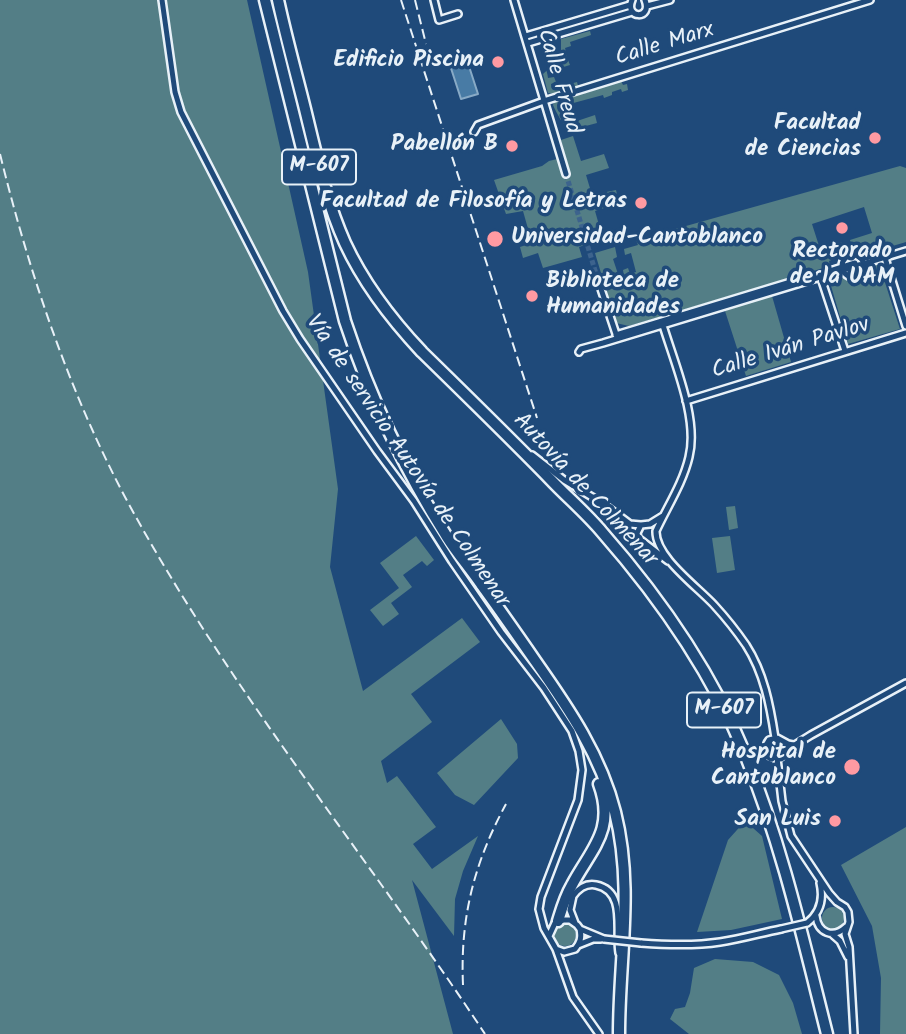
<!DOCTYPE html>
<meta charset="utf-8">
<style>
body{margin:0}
canvas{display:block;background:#1f4a7a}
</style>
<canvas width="906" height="1034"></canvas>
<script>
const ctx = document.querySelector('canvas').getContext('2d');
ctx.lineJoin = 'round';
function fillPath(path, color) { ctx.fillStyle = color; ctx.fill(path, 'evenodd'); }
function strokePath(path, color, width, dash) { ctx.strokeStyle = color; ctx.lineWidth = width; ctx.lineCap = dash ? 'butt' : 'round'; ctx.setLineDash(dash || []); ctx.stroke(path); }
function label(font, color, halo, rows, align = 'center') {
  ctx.font = font + ' Kalam,sans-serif'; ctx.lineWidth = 7; ctx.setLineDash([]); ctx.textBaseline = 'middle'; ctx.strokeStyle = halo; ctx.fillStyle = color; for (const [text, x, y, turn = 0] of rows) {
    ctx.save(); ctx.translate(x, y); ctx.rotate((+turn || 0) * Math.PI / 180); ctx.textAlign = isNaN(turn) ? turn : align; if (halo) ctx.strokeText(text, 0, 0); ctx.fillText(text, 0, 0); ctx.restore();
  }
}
const green = new Path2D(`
 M0 0H247L308 272 338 489 330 567 363 691 462 618 480 642 411 694 432 722 381 761 387 783 397 776 436 827 413 844 432 869 478 836 463 871 455 899 454 936 412 880 453 1034H0Z
 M590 31 591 35 570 42 571 46 565 48 567 56 560 58 558 56 561 50V39Z
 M568 60 570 65 547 72 548 78 554 77 556 82 551 84 552 89 577 82 578 86 553 94 548 93 543 74 556 62Z
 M621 81 623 85 627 84 628 90 622 92 621 89 612 92V95L604 98 603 95 566 105 568 110 574 109 575 115 570 117 571 123 595 115 597 123 567 131C563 122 557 115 553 105L554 102Z
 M573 136 581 161 604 154 609 168 586 175 592 195 616 190 619 203 595 211 603 239 579 247 582 257 543 268 538 253 523 258 520 247 532 243 523 211 506 214 494 180 542 166 549 161 557 159 563 176 570 174 561 140Z
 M900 166 906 168V242L869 253 867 249 862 248 853 249 850 240 872 233 864 207 812 224 820 249 842 242 845 252 835 254 834 259 829 261 830 266 629 326 616 323 595 253 615 247 617 257 613 259 619 277 624 276 623 270 628 268 630 274 636 272 631 253 625 255 624 249 638 245 636 240Z
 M879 264 900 329 848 344 829 279 841 276 853 284C865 282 867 277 872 266Z
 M770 295 772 296 791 362 746 376 725 311Z
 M735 506 738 528 729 530 726 507Z
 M416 536 434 560 427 566 422 561 403 575 412 587 391 603 399 614 383 626 370 610 399 588 380 563Z
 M730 536 735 570 717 573 712 538Z
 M501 719 517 744 518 758 474 805 455 795 437 773Z
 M745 821 762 836 782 919 731 930 697 932 728 840Z
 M906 827V1034H880L881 978 872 926 841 865Z
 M822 918a11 11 0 1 1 22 0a11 11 0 1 1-22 0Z
 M554 935a11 11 0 1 1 22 0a11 11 0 1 1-22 0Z
 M715 959 753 962 779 975 793 1003 802 1034H689L670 1019 675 1009 685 1007 690 993 694 968Z`);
const water = new Path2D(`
 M465 54 478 94 461 99 448 59Z`);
const streetTunnel = new Path2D(`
 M566 174 597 277`);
const street = new Path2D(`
 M162 0 175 92 181 112 283 311 300 339 377 451 414 501 452 561 501 632 544 688 572 731 579 751 582 770 578 800 541 897 539 909 544 928 556 949 573 997 599 1034
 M434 0 439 20 458 14
 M514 0 566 174
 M632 0C624 19 653 20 645 0
 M647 6 670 0
 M526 36 630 5
 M528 43 632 12
 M474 132 478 125 544 101 870 0
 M842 266a11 11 0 1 1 22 0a11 11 0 1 1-22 0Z
 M885 258 906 326
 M830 271 855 263
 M820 275 845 351
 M597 277 617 337
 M662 322C673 360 699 418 689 457 683 483 667 507 656 531 655 557 699 588 715 606 726 618 737 632 746 645 764 673 770 705 775 738
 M616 335 804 278
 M579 352 581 349 603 343 906 251
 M686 401 906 333
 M532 455 564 480 602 503 630 524 641 525 650 524 663 516
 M641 525 637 533 638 538 668 561
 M777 758 782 801 791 836 829 893 837 902 845 907 848 912 849 922 845 934 849 947 854 1034
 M777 758 781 757 790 748 811 735 906 683
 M777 758 770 756C765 751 765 745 769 740L777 738 788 744 793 745
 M816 916C818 933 833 939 846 927
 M575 923 570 910 573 896C579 888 586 883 596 885 627 891 615 932 619 953
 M807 923C820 913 824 900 820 883
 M832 934 840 941 848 957
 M549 936 555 923 564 920H570L577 925 580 929 604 939
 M641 943C668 945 694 946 720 942 741 939 761 933 781 929
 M578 945 593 939H601
 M556 949 564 952 575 949C580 943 582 938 580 929`);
const highway = new Path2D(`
 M265 0 345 321C370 397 404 469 447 537 457 553 470 568 481 584 500 610 518 636 536 662 569 709 601 756 615 812 634 887 619 958 619 1034
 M278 0C286 37 296 73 305 109 316 154 326 201 345 243 364 284 391 319 422 352 465 394 508 436 550 479 567 497 586 513 602 532 660 598 712 673 745 754 782 845 803 939 827 1034
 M558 921C562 908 565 897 572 885 591 849 616 830 599 784`);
const rail = new Path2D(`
 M401 0 537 418
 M415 0 426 44
 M0 154C29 272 68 389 125 497 227 687 366 854 485 1034
 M463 985C460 918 474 863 506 804`);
const streetBridge = new Path2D(`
 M781 929 807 923
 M604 939 641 943`);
const markers = [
 [498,62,7,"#ff9aa2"],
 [875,138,7,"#ff9aa2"],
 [512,146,7,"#ff9aa2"],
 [641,203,7,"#ff9aa2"],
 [842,228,7,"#ff9aa2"],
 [495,239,9,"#ff9aa2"],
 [532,296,7,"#ff9aa2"],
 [852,767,9,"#ff9aa2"],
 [835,821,7,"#ff9aa2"]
];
const shields = [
 [319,167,74],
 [724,710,74]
];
const shieldNames = [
 ["M-607",319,167],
 ["M-607",724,710]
];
const streetNames = [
 ["Calle Marx",665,46,-17],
 ["Calle Freud",557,82,74],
 ["Calle Iván Pavlov",791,350,-17],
 ["Vía de servicio Autovía de Colmenar",406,462,56],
 ["Autovía de Colmenar",584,491,47]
];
const poiNames = [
 ["Edificio Piscina",484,62],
 ["Facultad",861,125],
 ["de Ciencias",861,151],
 ["Pabellón B",498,146],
 ["Facultad de Filosofía y Letras",627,203],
 ["Universidad-Cantoblanco",511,239,"left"],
 ["Rectorado",842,253,"center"],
 ["de la UAM",842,279,"center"],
 ["Biblioteca de",546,283,"left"],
 ["Humanidades",546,309,"left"],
 ["Hospital de",836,754],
 ["Cantoblanco",836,780],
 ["San Luis",821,821]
];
fillPath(green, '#537e86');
fillPath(water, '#487ba5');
strokePath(water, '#88aac6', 2);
strokePath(streetTunnel, '#3d638d', 5, [5, 2.5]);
strokePath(street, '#e8f1f8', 10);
strokePath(highway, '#e8f1f8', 15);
strokePath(street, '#1f4a7a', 5);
strokePath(highway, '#1f4a7a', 10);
strokePath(rail, '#e8f1f8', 2, [10, 5]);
strokePath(streetBridge, '#e8f1f8', 10, []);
strokePath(streetBridge, '#1f4a7a', 5);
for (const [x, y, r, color] of markers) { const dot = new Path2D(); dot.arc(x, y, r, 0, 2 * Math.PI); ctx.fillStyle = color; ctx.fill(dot); strokePath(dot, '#1f4a7a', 2.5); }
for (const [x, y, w] of shields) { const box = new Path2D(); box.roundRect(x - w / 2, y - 17.5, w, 35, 5); ctx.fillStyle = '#1f4a7a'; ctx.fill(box); strokePath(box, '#e8f1f8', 2); }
label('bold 21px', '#e8f1f8', null, shieldNames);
label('23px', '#e8f1f8', '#1f4a7a', streetNames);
label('bold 23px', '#e8f1f8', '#1f4a7a', poiNames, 'right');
</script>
